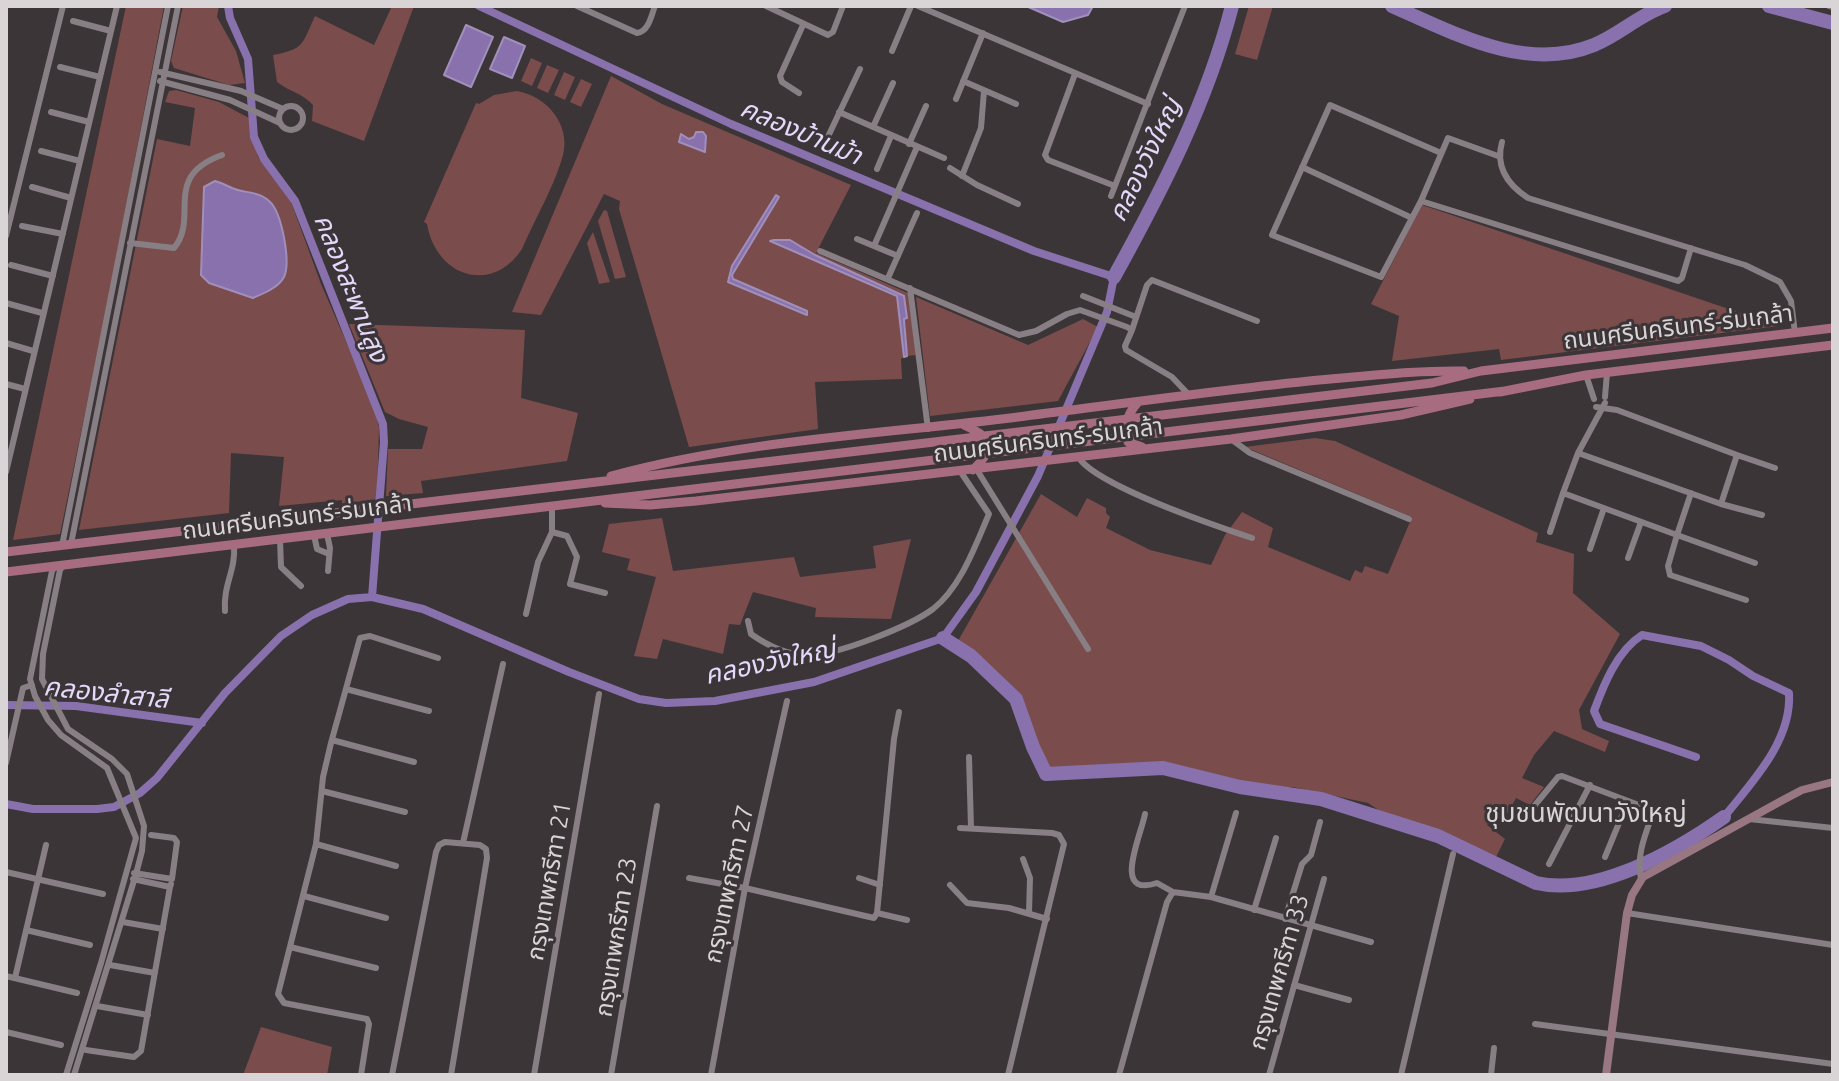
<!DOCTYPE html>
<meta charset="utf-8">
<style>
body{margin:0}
#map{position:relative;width:1839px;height:1081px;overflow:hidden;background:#3b3538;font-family:Ubuntu,sans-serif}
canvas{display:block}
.frame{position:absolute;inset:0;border:8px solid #d9d5d7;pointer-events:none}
</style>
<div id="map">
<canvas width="1839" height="1081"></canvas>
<div class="frame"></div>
</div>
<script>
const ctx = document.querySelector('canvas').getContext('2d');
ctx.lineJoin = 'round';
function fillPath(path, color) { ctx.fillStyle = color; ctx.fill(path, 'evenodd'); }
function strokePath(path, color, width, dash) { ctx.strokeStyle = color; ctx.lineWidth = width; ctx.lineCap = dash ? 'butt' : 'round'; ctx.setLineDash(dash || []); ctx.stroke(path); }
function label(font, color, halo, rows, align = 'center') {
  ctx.font = font + ' Ubuntu,"Noto Sans Thai",sans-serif'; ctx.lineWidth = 6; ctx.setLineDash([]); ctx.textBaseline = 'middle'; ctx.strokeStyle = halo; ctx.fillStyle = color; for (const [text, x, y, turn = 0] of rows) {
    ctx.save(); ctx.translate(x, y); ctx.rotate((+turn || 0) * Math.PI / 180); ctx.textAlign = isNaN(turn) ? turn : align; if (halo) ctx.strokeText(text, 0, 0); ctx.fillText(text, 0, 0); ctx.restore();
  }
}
const green = new Path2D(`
 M126 6H164L104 321 60 534 13 540Z
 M183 6H219L217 17 236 51 245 83 229 85 174 68 171 61Z
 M392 6H414L364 141 312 121 313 105C302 93 290 92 277 82L273 55C305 49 302 44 315 16L374 45Z
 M1249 6H1273L1257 60 1235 54Z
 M531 58 542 63 532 86 521 81Z
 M547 65 559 70 548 93 537 88Z
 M564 72 575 77 565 100 554 95Z
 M611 76 662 104 851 185 816 253 908 293 916 355 907 356 904 296 815 255 790 241 771 242 897 296 904 357 901 359 902 379 815 382 818 429 689 447 619 209 620 201 604 194 541 315 512 312ZM776 195 778 197 731 274 733 279 806 311 728 281 732 266Z
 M581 79 592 84 581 107 570 102Z
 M176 90 219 102 249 118 258 157 291 202 321 284 374 406 379 427 377 499 342 504V500L279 506 284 457 231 453 229 513 79 530 157 139 190 146 195 108 165 102 169 91ZM226 184 234 189 253 297 209 283Z
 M517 91C546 96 571 124 563 155 555 185 534 221 522 249 492 295 436 277 427 224L424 222 476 103 479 104 494 95Z
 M1422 205 1779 326 1501 360 1499 349 1392 361 1399 316 1371 304Z
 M604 210 607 211 626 277 615 279 598 221Z
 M593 232 610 282 599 284 587 243Z
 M916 297 1028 345 1083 319 1098 327 1058 401 930 416Z
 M349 324 525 330 521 398 578 413 567 461 421 481 423 493 386 496 388 449H422L428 427 399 419 385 412Z
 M1315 438 1335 441 1538 533 1536 542 1574 554 1573 593 1620 634 1579 710 1582 729 1609 741 1605 752 1554 731 1534 755 1522 778 1544 787 1530 805 1516 798 1508 813 1497 809 1487 825 1505 839 1496 857 1414 823 1383 813 1368 803 1293 787 1271 789 1154 763 1047 769 1018 694 985 661 958 641 1041 494 1077 517 1087 498 1106 508V513L1110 517 1106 528 1150 550 1211 565 1225 535 1242 512 1273 528 1268 547 1350 581 1355 570 1362 573 1365 566 1388 574 1412 517 1245 447Z
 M662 518 673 571 794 557 800 577 876 568 873 546 911 539 891 619 815 617 816 608 753 592 740 625 729 624 723 654 663 639 657 659 634 656 656 577 627 570 630 559 602 552 609 524Z
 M261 1027 332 1047 327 1075H243Z`);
const water = new Path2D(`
 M1026 6H1093L1088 15 1063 22Z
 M466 25 493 37 471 87 444 75Z
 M504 37 525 46 512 78 490 69Z
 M696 132H703L706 136 705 152 679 142 681 134 689 139 694 137Z
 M215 181C222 183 226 185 232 188 245 194 260 190 272 204 282 217 291 262 284 277 278 288 264 293 253 298L209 283 201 275 204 187Z
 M776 195 779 197 732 275 733 279 807 311V315L728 282 732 266Z
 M774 240H790L815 255 904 296 907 318 904 319 907 356 904 357 897 296 770 241Z`);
const canal = new Path2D(`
 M228 6 230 18 248 59 254 137 264 159 295 201 383 424 384 442 372 597
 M6 705 76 706 202 723
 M1696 757 1600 724 1594 711C1604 684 1617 651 1642 635L1701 646 1729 660 1753 676 1789 693C1792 741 1752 782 1724 817
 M6 804 33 809H97L114 807 140 793 157 778 225 693 281 636 312 615 348 599 372 597 423 609 569 672 639 699 666 703 715 701 814 682 943 638 976 592 1038 476 1107 312 1114 277 1034 251 731 124 479 6`);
const river = new Path2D(`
 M1392 6C1454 33 1526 73 1594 45 1619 35 1639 15 1665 6
 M1769 6 1833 23
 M1114 277C1162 190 1207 103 1232 6
 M943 638 971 656 1016 699 1033 747 1046 774 1163 768 1240 787 1321 799 1438 836 1536 883C1596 897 1676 851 1724 817`);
const street = new Path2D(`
 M577 6 637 33C649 31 651 16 655 6
 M766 6 828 35 833 32 843 6
 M918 6 1148 104
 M1829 6 1833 7
 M73 21 111 31
 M892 51 911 6
 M60 67 100 77
 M160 72 241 91 283 109
 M1075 74 1045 155 1048 160 1115 186
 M160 81 230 100 280 123
 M963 81 1016 104
 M799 93 782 82 780 76 803 25
 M956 99 983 33
 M279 118a12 12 0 1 1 24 0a12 12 0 1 1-24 0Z
 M51 112 89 122
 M839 112 944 158
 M873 127 893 83
 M1502 142C1495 167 1508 185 1528 198L1745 265 1780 282 1791 301 1795 333
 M825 143 860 69
 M909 144 926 106
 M41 151 80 161
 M1441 153 1330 105 1272 235 1381 277 1421 201 1448 138 1498 156
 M1302 167 1412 218
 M950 168 977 185 1018 204
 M877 169 891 136
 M962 176 981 128 984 91
 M32 187 71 198
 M1111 196 1185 6
 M1421 201 1678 281 1682 278 1691 248
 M22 226 63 234
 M6 236 63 6
 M857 239 898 256
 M130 243 174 248C200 217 161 177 222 155
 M874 246 917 147
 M820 251 1019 335 1036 331 1067 314 1080 310 1127 327 1132 330 1125 346 1126 350 1172 377 1189 395
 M11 265 53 276
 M888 278 917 213
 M910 288 928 429
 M1083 296 1136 317
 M6 303 42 313
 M1132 330 1147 285 1152 280 1257 321
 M6 343 33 351
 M1586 375 1594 399
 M6 384 25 389
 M1605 397 1607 373
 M1605 403 1578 453 1721 504 1762 515
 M1596 407 1617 410 1737 455 1721 504
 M1231 439 1250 453 1409 519
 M1737 455 1775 468
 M1079 458C1098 486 1216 526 1252 538
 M977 470 1088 649
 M6 472 117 6
 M1563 493 1578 453
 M552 532 567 536 577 557 570 584 605 593
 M1550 532 1563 493 1677 535 1691 493
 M327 534 330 548 328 571
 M314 535 317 549 329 554
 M280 539 281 567 301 586
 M71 544 178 6
 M62 546 168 6
 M1590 549 1604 508
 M1628 558 1641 522
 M64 565 60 570 43 654 42 679 68 729 112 759 127 774 144 826 142 851 136 874 74 1075
 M55 567 52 571 30 679 35 696 48 720 61 735 107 768 136 838 101 963 66 1075
 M1746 600 1670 575 1668 566 1677 535 1755 563
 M225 611C223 584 236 571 234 545
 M526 614 538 562 552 532V506
 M748 621 751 634C768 646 786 655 807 655 836 656 910 626 933 609 961 587 975 546 989 514L960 471
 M346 689 429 711
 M332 740 414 762
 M969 757 971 828
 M6 763 23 688 32 685
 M322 791 405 812
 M1145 814C1141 836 1111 898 1157 883L1173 892
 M1526 816 1558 777 1562 776 1652 810 1653 813C1645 835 1636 856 1641 879
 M1749 819 1833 828
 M960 828 1052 833 1059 835 1064 844 1008 1075
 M463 843 503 664
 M316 844 396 866
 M1605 857 1628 801
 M1023 859 1030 878 1029 913
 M1549 864 1590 785
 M6 872 103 894
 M134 873 172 879 177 842 174 838 151 835
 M689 878 745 888 874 918 877 913 894 739 899 712
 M859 878 880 885
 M133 879 170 887 171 884
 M950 885 967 903 1009 908 1047 919
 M304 896 386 918
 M1211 897 1236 813
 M1254 910 1276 838
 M877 913 907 920
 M1627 913 1833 945
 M1285 919 1302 864 1311 855 1320 822
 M123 922 163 929
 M26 930 90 945
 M290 947 376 968
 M110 965 155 973
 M6 976 77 993
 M15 978 46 845
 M1294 985 1349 1000
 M97 1006 148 1015
 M1535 1024 1833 1064
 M6 1032 61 1045
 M86 1050 134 1057 141 1051 170 887
 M361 1075 369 1024 367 1019 284 1003 278 994 316 844 323 777 331 743 360 638 370 636 438 658
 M392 1075 436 852 439 845 445 842 480 845 486 849 487 858 451 1075
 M534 1075 599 694
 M611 1075 657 806
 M711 1075 745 888 787 701
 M1119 1075 1167 902 1173 892 1211 897 1371 942
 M1269 1075 1324 879
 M1401 1075 1453 854
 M1491 1075 1494 1048`);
const secondary = new Path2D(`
 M1606 1075 1627 913 1632 895 1643 877 1783 800 1802 790 1833 782`);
const primary = new Path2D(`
 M1500 392 1586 375 1833 345
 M1138 402C1127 415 1123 425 1128 442L1142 447
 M964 425C994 439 996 446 973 470
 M611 476C743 440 883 434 1018 417 1119 404 1219 390 1319 380 1368 376 1416 370 1464 371
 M605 503 650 505 696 501 1231 439 1401 415 1470 399
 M6 552 1432 383 1481 371 1833 328
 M6 572 1505 391`);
const streetNames = [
 ["ถนนศรีนครินทร์-ร่มเกล้า",1678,327,-7],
 ["ถนนศรีนครินทร์-ร่มเกล้า",1048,440,-7],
 ["ถนนศรีนครินทร์-ร่มเกล้า",297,517,-7],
 ["กรุงเทพกรีฑา 21",549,881,-80],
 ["กรุงเทพกรีฑา 27",729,884,-78],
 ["กรุงเทพกรีฑา 23",616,937,-81],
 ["กรุงเทพกรีฑา 33",1279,972,-74]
];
const waterNames = [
 ["คลองบ้านม้า",801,132,23],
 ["คลองวังใหญ่",1145,160,-64],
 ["คลองสะพานสูง",351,288,68],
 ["คลองวังใหญ่",770,662,-12],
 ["คลองลำสาลี",106,693,6]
];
const neighbourhoodNames = [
 ["ชุมชนพัฒนาวังใหญ่",1586,813]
];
fillPath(green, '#7b4c4c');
fillPath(water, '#8871ad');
strokePath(water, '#a08fba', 2);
strokePath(canal, '#8871ad', 8);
strokePath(river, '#8871ad', 14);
strokePath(street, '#877f84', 6);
strokePath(secondary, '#987682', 8);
strokePath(primary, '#a86c80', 9);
label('24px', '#d9d5d7', '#3b3538', streetNames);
label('italic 26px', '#e4d8fb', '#3b3538', waterNames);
label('26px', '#d9d5d7', '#3b3538', neighbourhoodNames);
</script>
